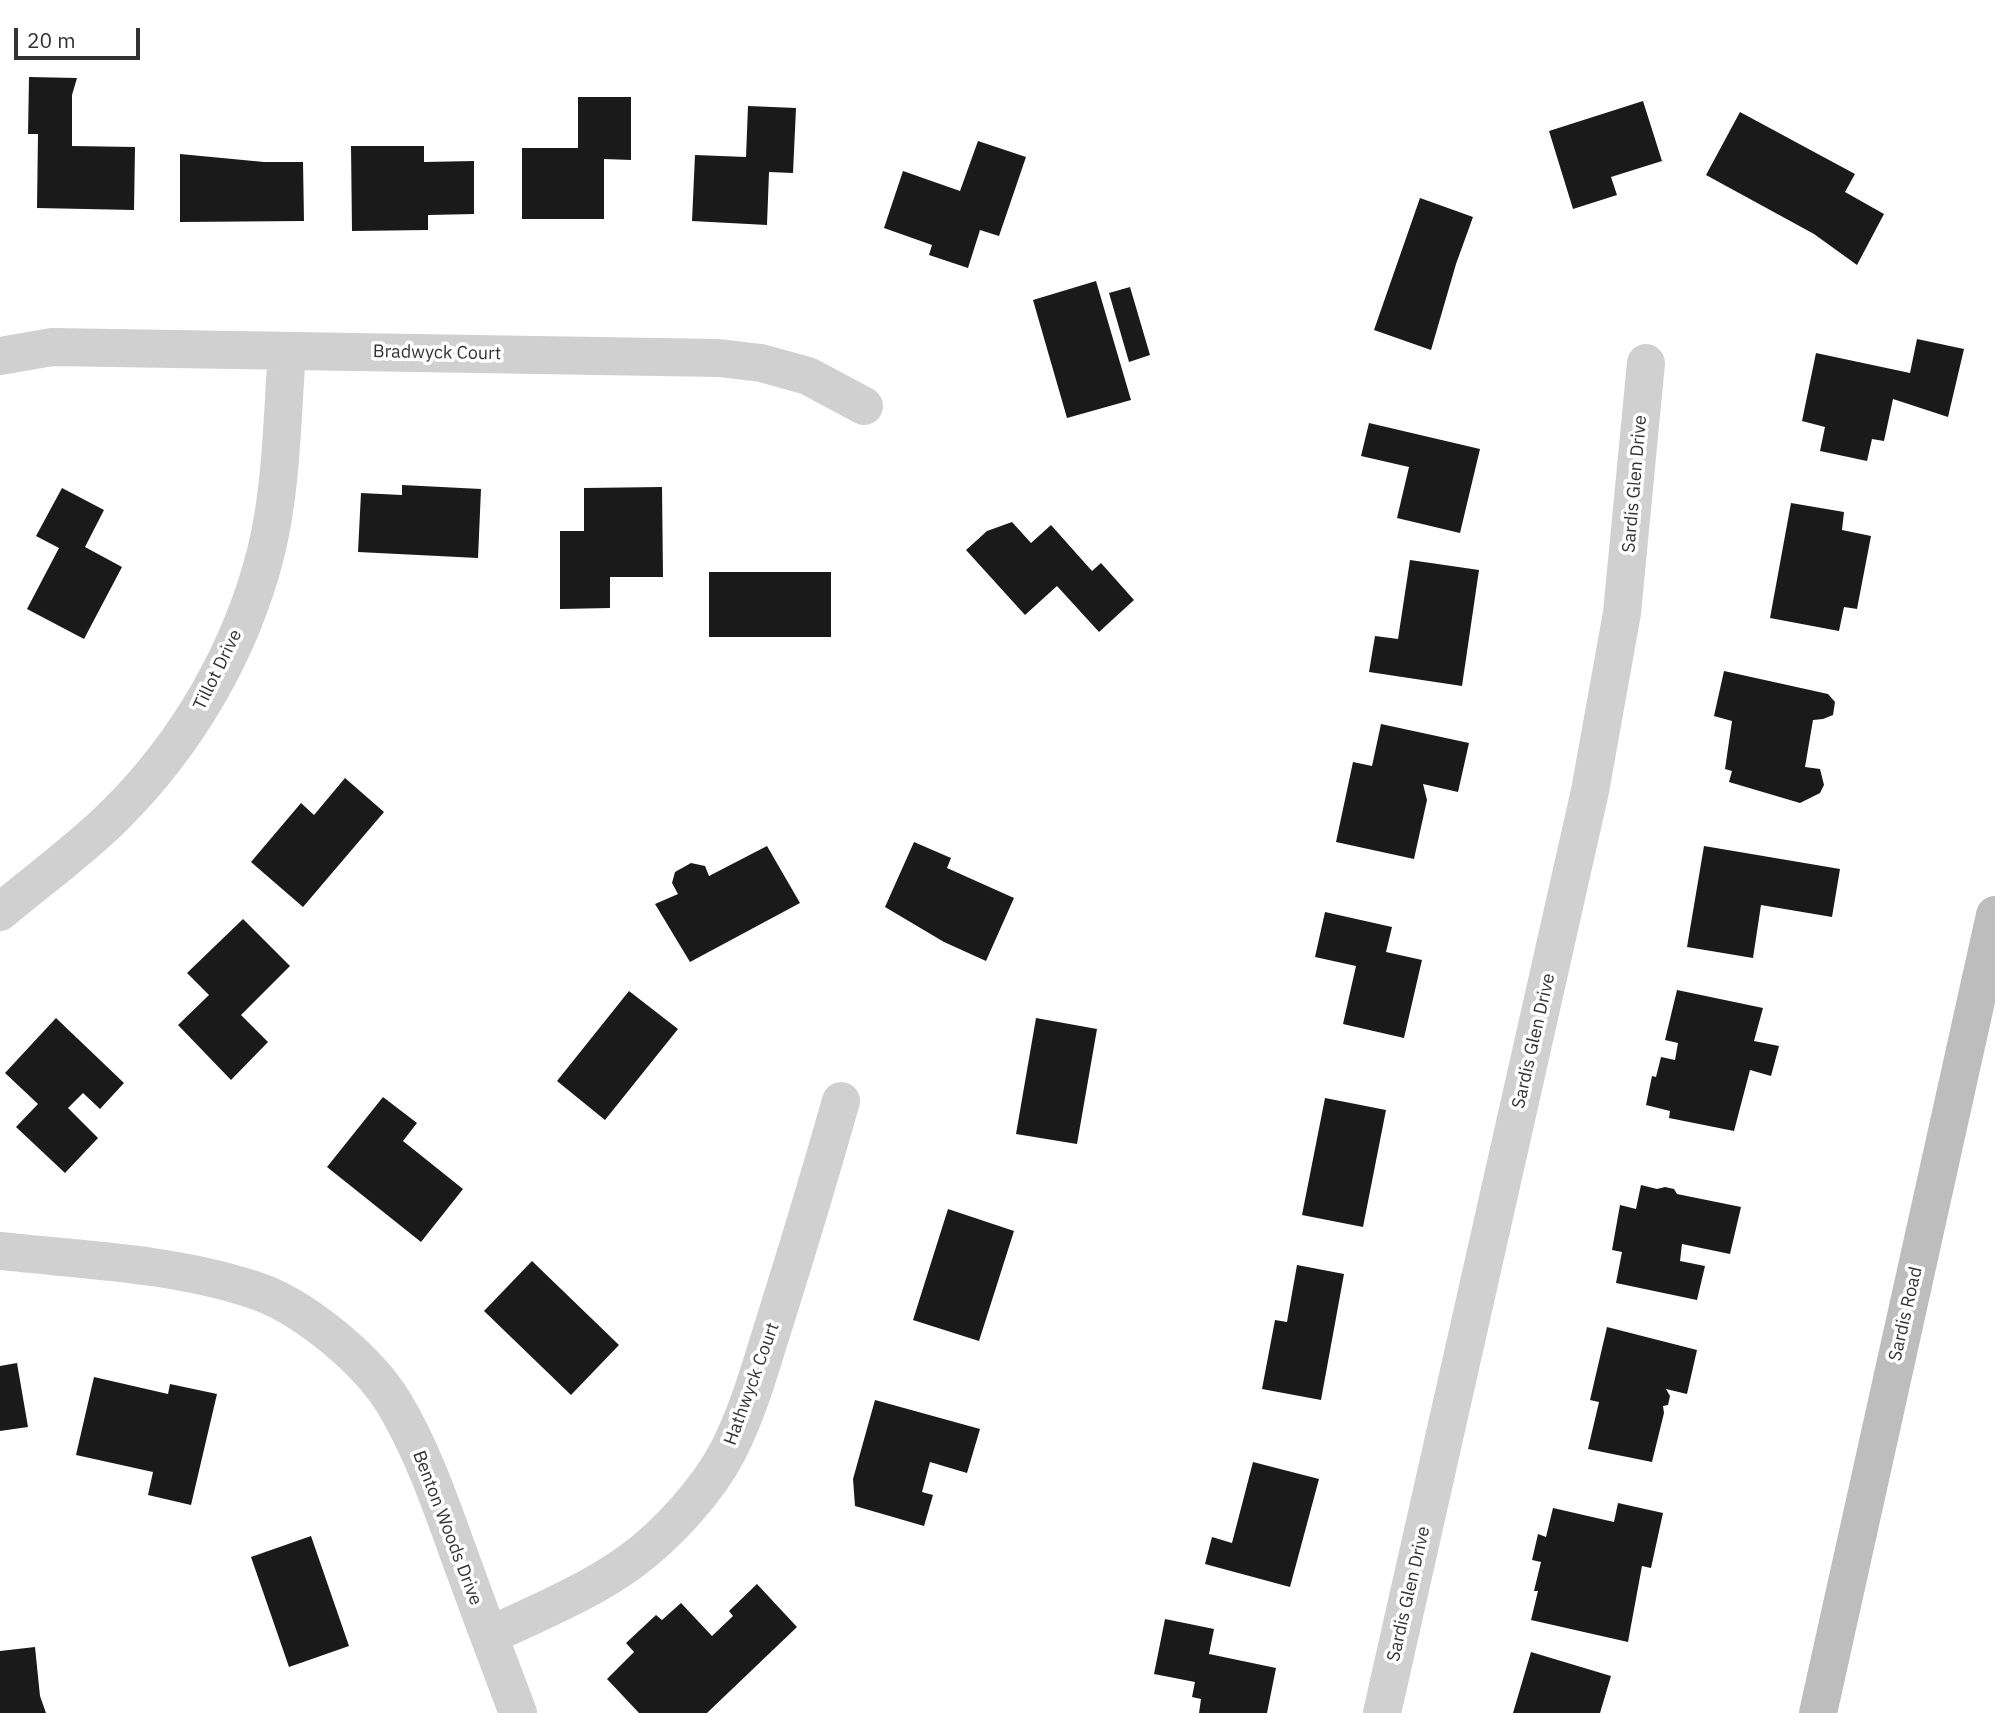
<!DOCTYPE html>
<style>
body{margin:0}
#map{position:relative;width:1995px;height:1713px;overflow:hidden;background:#fff;font-family:"IBM Plex Sans",sans-serif}
canvas{display:block}
.scale{position:absolute;left:14px;top:28px;width:126px;height:32px;box-sizing:border-box;border:4px solid #333;border-top:0;padding-left:9px;font-size:21px;line-height:24px;white-space:nowrap;color:#333;-webkit-text-stroke:5px #fff;paint-order:stroke}
</style>
<div id="map">
<canvas width="1995" height="1713"></canvas>
<div class="scale">20 m</div>
</div>
<script>
const ctx = document.querySelector('canvas').getContext('2d');
ctx.lineJoin = 'round';
function fillPath(path, color) { ctx.fillStyle = color; ctx.fill(path, 'evenodd'); }
function strokePath(path, color, width, dash) { ctx.strokeStyle = color; ctx.lineWidth = width; ctx.lineCap = dash ? 'butt' : 'round'; ctx.setLineDash(dash || []); ctx.stroke(path); }
function label(font, color, halo, rows, align = 'center') {
  ctx.font = font + ' "IBM Plex Sans",sans-serif'; ctx.lineWidth = 7; ctx.setLineDash([]); ctx.textBaseline = 'middle'; ctx.strokeStyle = halo; ctx.fillStyle = color; for (const [text, x, y, turn = 0] of rows) {
    ctx.save(); ctx.translate(x, y); ctx.rotate((+turn || 0) * Math.PI / 180); ctx.textAlign = isNaN(turn) ? turn : align; if (halo) ctx.strokeText(text, 0, 0); ctx.fillText(text, 0, 0); ctx.restore();
  }
}
const building = new Path2D(`
 M29 77 77 78 72 95V146L135 147 134 210 37 208 38 134H28Z
 M578 97H631V160L604 159V219H522V148H578Z
 M1643 101 1662 161 1611 177 1617 195 1573 209 1549 131Z
 M748 106 796 108 793 173 769 172 767 225 692 221 695 155 746 157Z
 M1740 112 1855 174 1845 192 1884 214 1857 265 1814 234 1706 175Z
 M978 141 1026 157 999 236 980 230 968 268 929 255 932 245 884 228 903 171 960 191Z
 M351 146H424V162L474 161V214L428 215V230L352 231Z
 M180 154 264 162H303L304 221 180 222Z
 M1420 198 1473 217 1456 264 1431 350 1374 330Z
 M1096 281 1131 400 1067 418 1033 300Z
 M1130 287 1150 355 1129 362 1109 293Z
 M1917 339 1964 349 1948 417 1893 399 1884 441 1872 439 1867 461 1820 451 1825 427 1802 421 1816 353 1910 373Z
 M1369 423 1480 449 1460 533 1397 518 1409 467 1361 456Z
 M402 485 481 489 478 558 358 552 361 493 402 495Z
 M662 487 663 577H610V608L560 609V531H584V488Z
 M62 488 104 510 85 547 122 567 84 639 27 609 59 548 36 536Z
 M1791 503 1844 512 1842 530 1871 536 1857 609 1844 607 1839 631 1770 618Z
 M1012 522 1031 543 1051 525 1092 571 1101 563 1134 600 1099 632 1057 586 1025 615 966 550 987 531Z
 M1410 560 1479 570 1462 686 1369 672 1375 636 1398 639Z
 M709 572H831V637H709Z
 M1724 671 1828 694 1835 702 1833 715 1823 719 1813 720 1805 767 1820 769 1824 785 1820 793 1800 803 1729 782 1732 771 1725 769 1732 721 1714 716Z
 M1381 724 1469 743 1458 792 1423 784 1427 800 1414 859 1336 842 1353 762 1372 766Z
 M345 778 384 812 303 907 251 862 301 803 314 815Z
 M914 842 951 858 947 868 1014 898 986 961 944 942 885 907Z
 M767 846 800 903 690 962 655 904 678 894 672 883 675 872 691 863 705 866 709 876Z
 M1704 846 1840 869 1832 917 1761 905 1753 958 1687 947Z
 M1325 912 1392 927 1386 952 1422 960 1404 1038 1343 1024 1356 966 1315 957Z
 M243 919 290 966 241 1015 268 1042 231 1080 178 1025 209 995 187 973Z
 M1677 990 1763 1008 1754 1041 1779 1046 1771 1076 1750 1070 1734 1131 1669 1118 1670 1111 1646 1105 1652 1076 1656 1077 1661 1057 1675 1060 1678 1043 1665 1040Z
 M629 991 678 1029 605 1120 557 1081Z
 M56 1018 124 1083 100 1109 83 1093 68 1108 98 1138 65 1173 16 1127 38 1104 5 1073Z
 M1036 1018 1097 1029 1077 1144 1016 1134Z
 M383 1097 417 1123 403 1141 463 1189 421 1242 327 1167Z
 M1325 1098 1386 1110 1363 1227 1302 1215Z
 M1641 1185 1657 1189 1665 1187 1674 1189 1677 1194 1741 1207 1730 1254 1682 1244 1680 1261 1705 1266 1697 1300 1616 1283 1622 1252 1612 1250 1620 1205 1636 1209Z
 M948 1209 1014 1231 979 1341 913 1320Z
 M532 1261 619 1345 571 1395 484 1311Z
 M1297 1265 1344 1274 1321 1400 1262 1389 1275 1320 1287 1322Z
 M1607 1327 1697 1350 1687 1394 1666 1389 1670 1396 1668 1405 1663 1406 1664 1413 1652 1462 1588 1449 1599 1402 1590 1400Z
 M17 1363 28 1427 0 1431V1366Z
 M94 1377 168 1394 170 1384 217 1394 191 1505 148 1495 153 1472 76 1455Z
 M875 1400 980 1429 967 1473 930 1462 922 1492 933 1495 924 1526 855 1506 853 1479Z
 M1253 1462 1319 1479 1290 1587 1205 1564 1212 1537 1232 1543Z
 M1618 1503 1663 1513 1651 1568 1642 1566 1628 1642 1531 1620 1538 1591H1534L1541 1562 1532 1560 1538 1534 1546 1537 1553 1508 1614 1522Z
 M311 1536 349 1646 289 1667 251 1557Z
 M757 1584 797 1627 707 1713H639L607 1679 634 1652 626 1643 656 1615 662 1620 681 1603 712 1636 733 1616 729 1611Z
 M1165 1619 1214 1629 1209 1654 1276 1668 1267 1713H1199L1201 1699 1192 1697 1195 1682 1154 1674Z
 M35 1647 40 1696 46 1713H0V1651Z
 M1531 1652 1611 1676 1600 1713H1513Z`);
const street = new Path2D(`
 M0 356 52 347 719 358 761 363 808 376 864 406
 M0 912C37 881 81 849 114 816 187 744 241 651 266 552 282 487 282 417 287 351
 M0 1251C83 1260 171 1263 251 1289 301 1304 367 1359 394 1403 421 1448 439 1499 457 1549 477 1604 497 1658 518 1713
 M489 1636C537 1613 587 1593 630 1562 666 1536 708 1490 728 1451 749 1410 761 1365 775 1321 798 1248 820 1175 841 1101
 M1382 1713 1590 791 1622 613 1646 363`);
const secondary = new Path2D(`
 M1818 1713 1995 915`);
const streetNames = [
 ["Bradwyck Court",437,353,1],
 ["Sardis Glen Drive",1635,484,-85],
 ["Tillot Drive",218,670,-64],
 ["Sardis Glen Drive",1534,1041,-77],
 ["Sardis Road",1906,1314,-77],
 ["Hathwyck Court",752,1384,-70],
 ["Benton Woods Drive",447,1528,69],
 ["Sardis Glen Drive",1409,1594,-77]
];
fillPath(building, '#1a1a1a');
strokePath(street, '#d0d0d0', 38);
strokePath(secondary, '#bdbdbd', 38);
label('18px', '#333', '#fff', streetNames);
</script>
